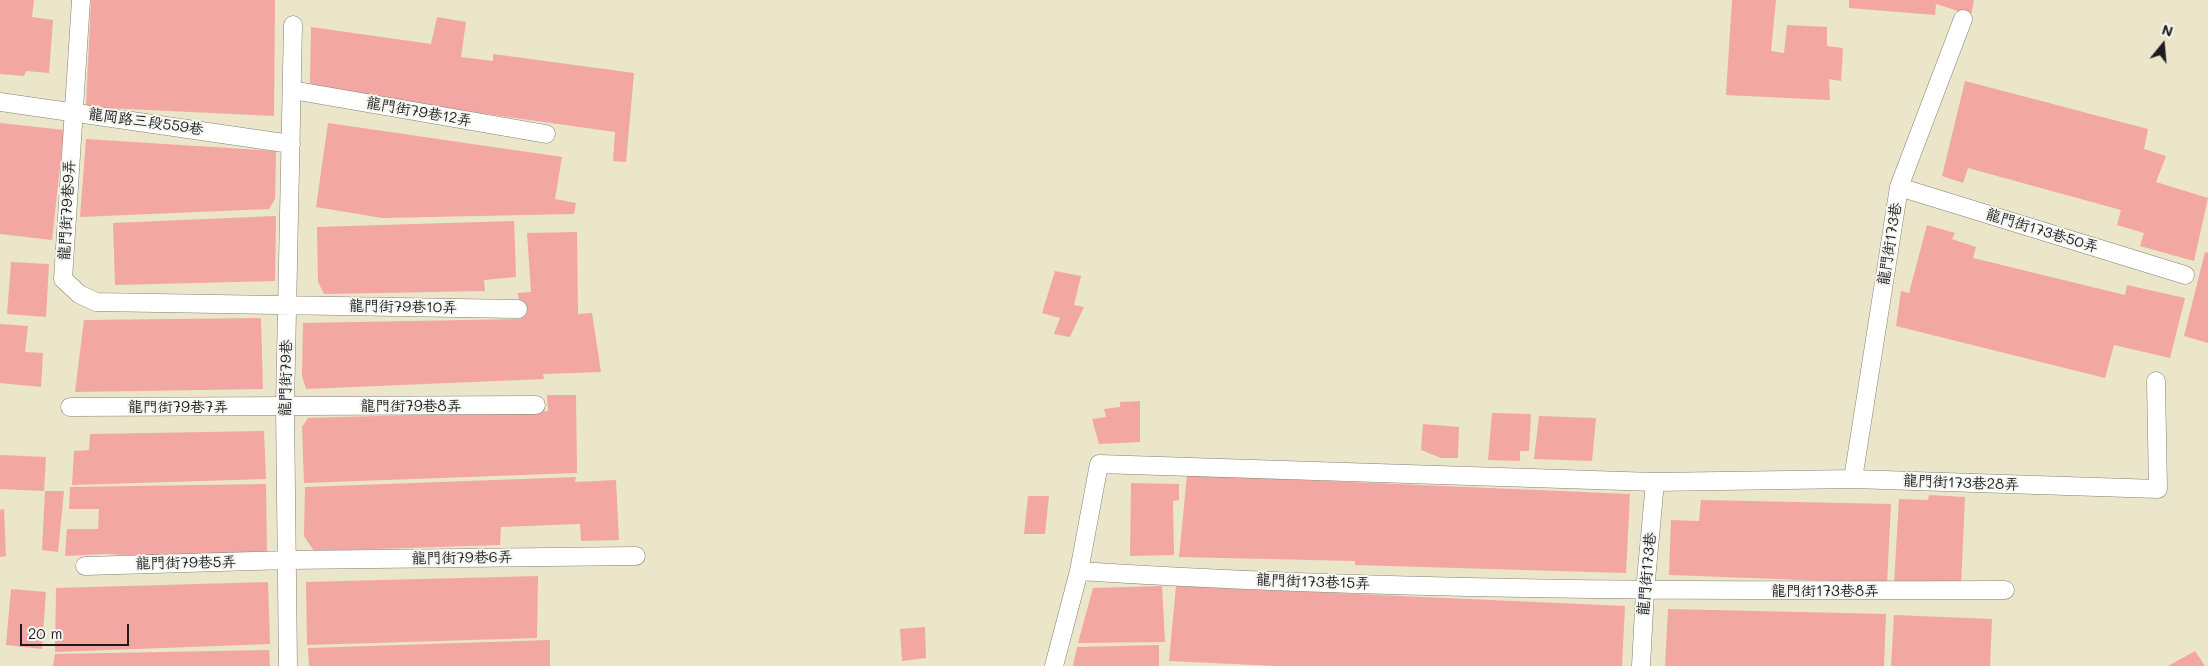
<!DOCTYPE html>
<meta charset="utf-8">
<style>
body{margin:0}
#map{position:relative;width:2208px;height:666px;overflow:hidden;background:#ebe5c9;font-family:Mali,sans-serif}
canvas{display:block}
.north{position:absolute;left:2138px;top:20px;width:50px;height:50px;-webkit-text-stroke:4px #f6f6f2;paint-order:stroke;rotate:17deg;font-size:14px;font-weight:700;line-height:20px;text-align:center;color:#1c1c1c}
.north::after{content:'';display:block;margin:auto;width:18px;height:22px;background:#1c1c1c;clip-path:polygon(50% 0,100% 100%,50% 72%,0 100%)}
.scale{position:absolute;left:20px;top:624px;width:109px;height:22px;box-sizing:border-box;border:2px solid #1c1c1c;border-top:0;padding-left:6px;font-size:15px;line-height:18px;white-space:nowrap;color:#1c1c1c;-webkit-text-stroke:4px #f6f6f2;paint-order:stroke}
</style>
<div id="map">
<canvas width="2208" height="666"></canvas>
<div class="north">N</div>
<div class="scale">20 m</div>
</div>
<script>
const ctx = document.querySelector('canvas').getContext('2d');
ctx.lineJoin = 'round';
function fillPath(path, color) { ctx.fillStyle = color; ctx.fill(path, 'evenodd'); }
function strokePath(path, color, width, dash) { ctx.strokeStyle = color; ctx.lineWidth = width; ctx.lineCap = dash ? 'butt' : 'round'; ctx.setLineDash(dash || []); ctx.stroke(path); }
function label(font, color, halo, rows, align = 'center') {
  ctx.font = font + ' Mali,"LXGW WenKai TC",sans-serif'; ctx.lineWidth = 4; ctx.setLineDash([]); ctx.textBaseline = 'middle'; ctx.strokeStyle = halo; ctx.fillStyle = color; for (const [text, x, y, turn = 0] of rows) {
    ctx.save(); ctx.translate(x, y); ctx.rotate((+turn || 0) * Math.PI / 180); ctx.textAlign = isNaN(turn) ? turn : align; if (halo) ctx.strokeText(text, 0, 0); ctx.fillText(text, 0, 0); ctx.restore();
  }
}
const building = new Path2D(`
 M0 0H34L32 17 53 20 49 73 26 71 24 76 0 74Z
 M91 0H275L274 116 86 107Z
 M1732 0H1776L1771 51 1784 53 1787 25 1827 27V46L1843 48 1841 81 1829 79 1830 100 1726 95Z
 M1849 0H1974L1971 15 1936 4 1935 15 1849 8Z
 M437 17 466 22 461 57 493 61V54L634 73 626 162 613 161 615 132 322 91 310 83 311 27 431 44Z
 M1965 81 2148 129 2144 149 2166 156 2156 182 2208 198 2194 261 2140 246 2144 233 2117 225 2121 210 1968 168 1963 183 1942 176Z
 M0 123 64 130 52 240 0 234Z
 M328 123 562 157 555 199 576 203 574 214 382 218 316 207Z
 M86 139 276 151 275 199 269 209 80 217Z
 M276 216 275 281 115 285 113 223Z
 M514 221 516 277 484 280 485 291 324 294 318 282 317 227Z
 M1927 225 1955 233 1952 239 1976 247 1973 258 2125 295 2127 285 2185 298 2170 358 2114 345 2105 378 1896 326 1901 291 1909 293Z
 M577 232 578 314 592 313 601 372 543 374 544 379 306 389 302 376 303 323 521 319 518 293 531 292 527 233Z
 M2205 252 2208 253V343L2184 336Z
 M11 262 49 264 46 317 7 314Z
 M1055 271 1081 276 1074 305 1084 307 1070 337 1054 334 1060 318 1042 313Z
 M261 318 263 389 75 392 84 320Z
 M0 324 28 326 25 352 43 353 41 387 0 383Z
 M547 395H576L577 473 304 483 302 427 308 418 548 411Z
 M1140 401V442L1099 444 1092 419 1106 417 1104 409 1120 407V402Z
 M1492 413 1531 414 1529 451H1520V461L1488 460Z
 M1539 416 1596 418 1592 461 1534 459Z
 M1423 424 1459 427 1458 458H1441L1421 450Z
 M264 431 266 479 72 485 74 451 89 450 90 434Z
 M0 455 46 457 44 491 0 489Z
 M1187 475 1630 494 1626 573 1355 565V561L1179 557Z
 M576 477 575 482 616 480 619 540 581 541 580 524 501 527 500 545 314 551 304 536 305 487Z
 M1131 483 1179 484V500L1173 501 1174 555 1130 556Z
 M266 484 267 555 153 556 104 554 65 556 67 529H98L99 509H69L70 487Z
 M45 491H64L58 552 42 550Z
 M1929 495 1965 497 1961 587 1894 584 1899 499 1928 500Z
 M1028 496H1049L1045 534H1024Z
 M1701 500 1891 504 1887 583 1669 575 1671 520 1699 521Z
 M4 509 6 556 0 557V510Z
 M538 576 537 638 307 645 306 582Z
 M268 582 270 644 55 652 56 588Z
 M1162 586 1165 642 1078 643 1093 588Z
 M1176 586 1625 606 1622 666H1276L1169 661Z
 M11 589 46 592 42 649 6 645Z
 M1668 609 1886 614 1884 666H1665Z
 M1894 615 1992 619 1990 666H1891Z
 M925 627 926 658 902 661 900 629Z
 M550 640V666H309L308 648Z
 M1159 645V666H1073L1077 647Z
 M269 650 270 666H53L55 654Z
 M2195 651 2205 666H2168Z`);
const service = new Path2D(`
 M81 0 63 279 79 294 96 302 518 309
 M292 90 546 134
 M0 102 291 144
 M1899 187 2185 275
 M70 407 536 405
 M1853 479 1899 187 1963 19
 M85 566 288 560 636 556
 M1079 571 1099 464 1655 482 1853 479 2158 489 2156 381
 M288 666 285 406 293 25
 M1054 666 1079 571C1387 591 1697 591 2005 590
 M1641 666 1645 591 1655 482`);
const streetNames = [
 ["龍門街79巷12弄",419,112,10],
 ["龍岡路三段559巷",146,122,8],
 ["龍門街79巷9弄",67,210,-87],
 ["龍門街173巷50弄",2042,231,17],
 ["龍門街173巷",1890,244,-81],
 ["龍門街79巷10弄",403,307,1],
 ["龍門街79巷",286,378,-89],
 ["龍門街79巷8弄",411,406],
 ["龍門街79巷7弄",178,407],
 ["龍門街173巷28弄",1961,483,2],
 ["龍門街79巷6弄",462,558,-1],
 ["龍門街79巷5弄",186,563,-1],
 ["龍門街173巷",1647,574,-85],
 ["龍門街173巷15弄",1313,582,2],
 ["龍門街173巷8弄",1825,591]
];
fillPath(building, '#f2a7a2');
strokePath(service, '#848072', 19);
strokePath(service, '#fff', 18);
label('15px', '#1c1c1c', '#f6f6f2', streetNames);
</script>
